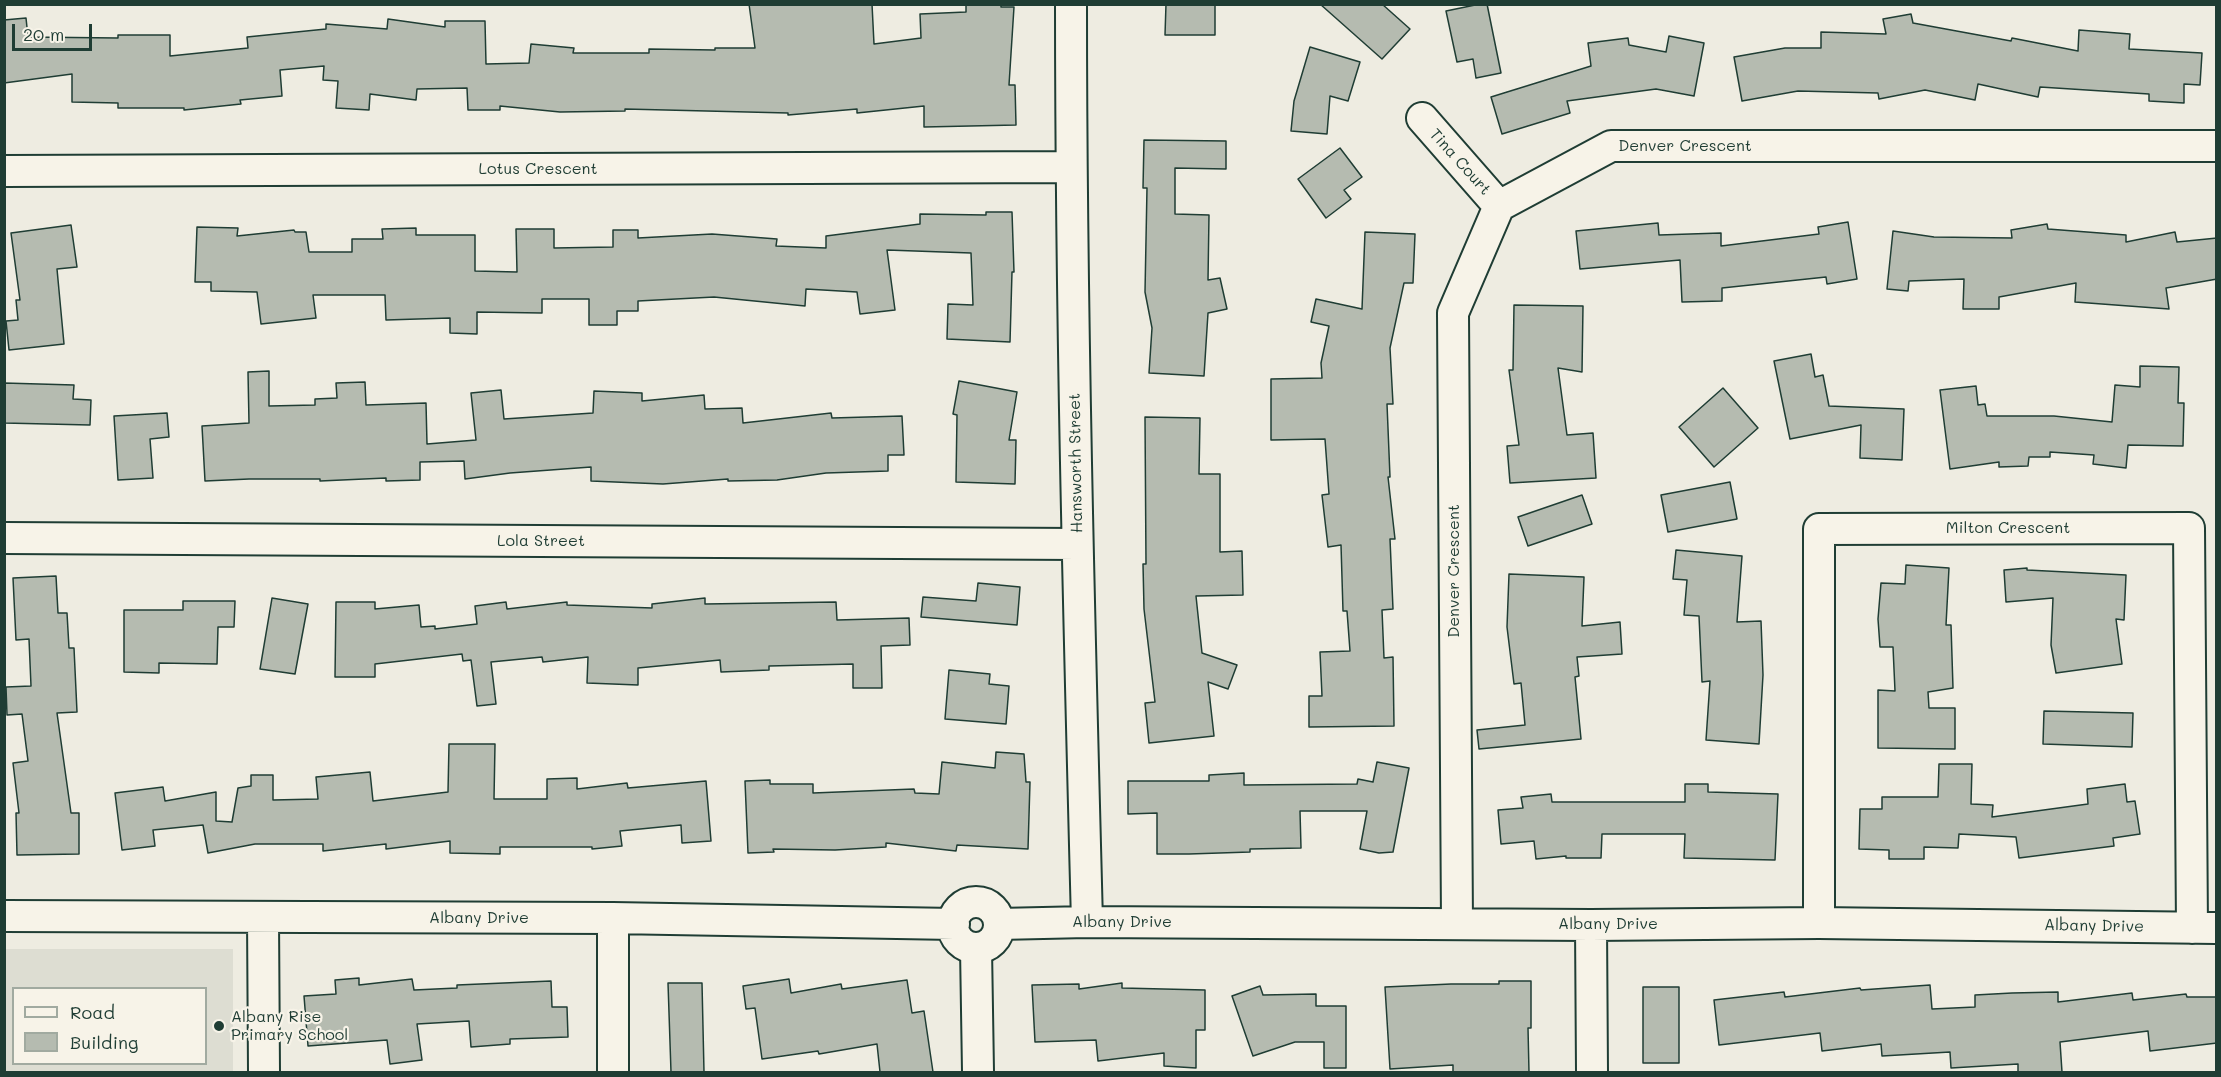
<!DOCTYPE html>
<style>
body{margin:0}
#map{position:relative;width:2221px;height:1077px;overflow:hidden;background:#eeece1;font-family:Mali,sans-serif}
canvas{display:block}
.frame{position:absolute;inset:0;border:6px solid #1f3d34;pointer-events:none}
.legend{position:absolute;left:12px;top:987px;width:195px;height:78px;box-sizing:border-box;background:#f7f3e8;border:2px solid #a1aaa0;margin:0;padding:8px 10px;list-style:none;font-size:18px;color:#1f3d34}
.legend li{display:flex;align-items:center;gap:12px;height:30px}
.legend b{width:30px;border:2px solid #a1aaa0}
.scale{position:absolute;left:12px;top:24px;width:80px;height:27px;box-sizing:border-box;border:3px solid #1f3d34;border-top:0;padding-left:8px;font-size:18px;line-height:21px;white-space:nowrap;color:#1f3d34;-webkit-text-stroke:4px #f7f3e8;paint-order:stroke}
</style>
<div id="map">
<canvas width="2221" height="1077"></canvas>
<div class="frame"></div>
<ul class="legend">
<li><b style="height:8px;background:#f7f3e8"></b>Road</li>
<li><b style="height:16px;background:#b5bbb0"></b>Building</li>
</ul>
<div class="scale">20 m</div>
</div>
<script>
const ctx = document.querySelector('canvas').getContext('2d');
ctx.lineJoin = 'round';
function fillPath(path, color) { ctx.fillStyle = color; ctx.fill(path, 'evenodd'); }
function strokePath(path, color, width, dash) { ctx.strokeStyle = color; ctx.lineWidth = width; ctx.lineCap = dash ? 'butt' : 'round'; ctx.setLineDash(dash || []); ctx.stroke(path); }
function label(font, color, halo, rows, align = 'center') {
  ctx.font = font + ' Mali,sans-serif'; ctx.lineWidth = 4.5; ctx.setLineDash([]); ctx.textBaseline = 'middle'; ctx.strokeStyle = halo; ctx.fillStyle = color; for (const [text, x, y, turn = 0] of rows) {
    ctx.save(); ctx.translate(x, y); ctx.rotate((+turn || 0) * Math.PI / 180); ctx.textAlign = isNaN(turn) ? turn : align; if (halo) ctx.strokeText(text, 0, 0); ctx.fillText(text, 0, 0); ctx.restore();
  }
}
const built = new Path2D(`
 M5 949H233V1072H5ZM14 988H206V1064H14Z`);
const building = new Path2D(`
 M749 4H872L874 44 921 38 920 14 966 12V4H1001V7H1014L1009 85H1015L1016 125 924 127V106L857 113V109L788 115V113L625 109V111L560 112 500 106V110H468L467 88 417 89 416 100 370 94 369 110 336 108 338 81 323 80 324 66 280 70 282 96 240 100 241 104 184 110V108H118V103L72 102V74L4 83V20L26 18 28 37 118 38V35H170V56L248 48 247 37 326 29V24L387 29 388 19 445 27V21H485L486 64 529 63 531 44 574 48 573 53H649V49L715 50V48H755Z
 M1166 4H1215V35H1165Z
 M1320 4H1382L1410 29 1382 59Z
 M1480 4H1487L1501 73 1476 78 1473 59 1457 62 1446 11Z
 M1911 14 1913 23 2011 41 2012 38 2078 51 2079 30 2130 34 2129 49 2202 53 2200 85 2184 84V103L2149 101V94L2040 87 2038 97 1978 84 1975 100 1925 90 1879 99 1878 93 1798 91 1742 101 1734 57 1785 48H1821V32L1886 34 1883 19Z
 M1669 36 1704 43 1694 96 1656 89 1567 101 1570 113 1502 134 1491 97 1591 66 1588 43 1628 38 1629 45 1666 52Z
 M1310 47 1360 62 1348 101 1330 96 1327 134 1291 131 1294 101Z
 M1144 140 1226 141V169L1175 168V214L1209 215 1208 280 1220 278 1227 309 1208 313 1204 376 1149 373 1152 328 1145 292 1147 188H1143Z
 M1340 148 1362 177 1344 190 1351 199 1326 218 1298 179Z
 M986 212H1012L1014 272H1012L1010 342 947 339 948 304 973 305 971 253 887 250 895 310 860 314 857 292 806 289 805 306 714 297 638 301V311H617V325H589V299H542V313L477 312V334L450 333V318L386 320 385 295H313L316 318 261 324 257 292 211 291V282H195L197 227 238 228 237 236 294 230 295 232H306L309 252H352V239H383L382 229 416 228V235H475V271L517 272 516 229H554V248L613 247V230H638V238L712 234 777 239 776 246 826 248V236L920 224V214L986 215Z
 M1848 222 1857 279 1827 284 1826 277 1722 288V301L1682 302 1680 260 1580 269 1576 231 1658 223 1659 235 1721 233V246L1819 234 1818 227Z
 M2047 224 2048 229 2126 235V242L2175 232 2177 242 2217 238V279L2166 288 2169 309 2075 302 2076 283 1999 297V309H1963L1964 279 1909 281 1908 291 1887 289 1893 231 1934 237 2012 238 2011 230Z
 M71 225 77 267 57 269 64 344 9 350 6 321 18 320 16 300H20L11 233Z
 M1365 232 1415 234 1413 283H1404L1390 348 1393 404H1387L1390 477H1388L1395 539H1390L1393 609 1382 610 1384 658 1393 657 1394 726 1309 727V696H1322L1320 652 1350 651 1347 611H1343L1341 545 1328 547 1322 495 1329 494 1325 439 1271 440V379L1322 378 1321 363 1329 326 1311 322 1316 299 1362 309Z
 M1514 305 1583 306 1582 372 1558 368 1567 435 1593 433 1596 478 1510 483 1507 446 1519 445 1509 370H1513Z
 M1811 354 1815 377 1823 375 1829 406 1904 409 1902 460 1860 458 1861 425 1790 439 1774 361Z
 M2140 366 2179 367 2178 403H2184L2183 446 2128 445 2126 468 2093 464 2094 455 2050 452V457H2029L2028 466 1999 467V462L1950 469 1940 390 1976 386 1978 405 1985 404 1987 416H2054L2112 422 2115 385 2140 387Z
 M269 371V406L315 405V399L337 398 336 383 365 382 366 405 426 403 427 444 476 440 471 393 501 390 504 419 593 413 594 391 642 393V401L704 395 705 409 742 408 743 423 831 413 832 418 902 416 904 455H888V471L826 473 777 480 728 481V479L663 484 591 481V467L510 473 465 479 464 461 420 462V480L386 481V478L320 481V479H249L205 481 202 426 249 423 248 372Z
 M959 381 1017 392 1009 440H1016L1015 484 956 482 957 415 953 414Z
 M4 383 74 385 73 399 91 400 90 425 4 423Z
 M1723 388 1758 428 1714 467 1679 427Z
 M167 413 169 437 150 439 153 478 118 480 114 416Z
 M1145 417 1200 418 1199 474H1220V552L1242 551 1243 595 1196 596 1202 653 1237 665 1228 689 1208 682 1214 736 1149 743 1145 703 1155 702 1144 609 1143 564H1146Z
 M1730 482 1737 519 1668 532 1661 495Z
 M1582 495 1592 524 1528 546 1518 517Z
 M1676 550 1742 556 1737 622 1761 621 1763 675 1759 744 1706 740 1710 681 1702 682 1699 616 1684 615 1687 580 1673 579Z
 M1906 565 1949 568 1946 625H1951L1953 688 1928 692 1929 708H1955V749L1878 748V690L1895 691 1893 647H1880L1878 619 1881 583 1905 584Z
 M2027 568V570L2126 575 2124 620 2116 619 2122 664 2056 673 2051 645 2053 598 2006 602 2004 570Z
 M1509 574 1584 577 1582 626 1620 622 1622 654 1577 657 1579 676 1575 677 1581 739 1479 749 1477 730 1525 725 1521 683 1514 684 1507 627Z
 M56 576 58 613H67L69 648H74L77 712 57 713 71 813H79V854L17 855 16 813H19L13 763 28 761 22 714 7 715 6 687 31 686 29 639 16 640 13 578Z
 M978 583 1020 587 1017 625 921 617 923 597 976 601Z
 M272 598 308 604 295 674 260 669Z
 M705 598V604L836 602 837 620 909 618 910 645 881 646 882 688H853V664L769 666V670L721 672 720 660 638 668V685L587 683 588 657 543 662 542 657 491 662 496 704 477 706 471 660 463 661 462 654 375 664V677H335L336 602H375V609L419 605 421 627 435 626V629L477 624 475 606 506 602 507 609 567 602V605L652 608V604Z
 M183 601H235L234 627H218L217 664 159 663V673L124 672V610H183Z
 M949 670 990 674 989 684 1009 686 1006 724 945 719Z
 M2044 711 2133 713 2132 747 2043 744Z
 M449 744H495L494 799H547V779L577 778V789L627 783 628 788 706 781 711 841 682 843 681 825 620 831 622 846 592 849V847H500V854L450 853V841L386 849V844L323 851V844H255L208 853 203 825 153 830 155 846 122 850 115 793 163 787 165 801 216 792V821L232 822 238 788 251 786V775H273V800L318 799 316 777 370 772 373 801 448 792Z
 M996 752 1024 754 1026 782H1030L1028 849 957 845 956 851 886 843V847L835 850 773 849 774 852 748 853 745 781 770 780V784H813V793L914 789 915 793 939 794 942 762 995 768Z
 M1377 762 1409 768 1393 852 1379 853 1360 849 1367 811H1300L1301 848 1250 849V852L1189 854H1157V813L1128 814V781H1209V775L1244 773V785L1357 784 1358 779 1373 782Z
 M1939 764H1972L1971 804 1993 805 1992 817 2088 804 2087 789 2125 784 2127 802 2135 801 2140 834 2113 838 2114 846 2019 858 2016 837 1959 834 1958 848 1924 847V859H1889V850L1859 849 1860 809H1882V797H1938Z
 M1685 784H1708V792L1778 794 1775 860 1684 858 1685 834H1602L1601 858H1566V856L1536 859 1534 841 1501 844 1498 810 1523 808 1521 797 1551 794 1552 802H1685Z
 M359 978V985L412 979 414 990 457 988V985L551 981 552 1007H567L568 1037 510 1039V1044L471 1047 469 1021 417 1024 422 1060 390 1064 387 1040 308 1046 304 996 336 994 335 980Z
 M789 979 791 993 841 984 842 989 907 980 912 1013 924 1011 933 1072H880L877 1044 819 1054 818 1051 762 1059 755 1008 746 1009 743 986Z
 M1499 981H1531V1028H1528L1529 1072H1453V1065L1390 1069 1385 987 1451 984H1499Z
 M668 983H702L704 1072H671Z
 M1122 983V988L1205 990V1030H1196V1068L1164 1066V1053L1098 1061 1096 1040 1035 1042 1032 985 1079 984V989Z
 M1930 985 1932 1009 1975 1007V995L2012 993 2058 992V1002L2132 993 2133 1000 2186 994 2187 997H2217V1043L2150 1051 2148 1031 2060 1042 2062 1072H2018V1064L1951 1068 1950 1052 1882 1056 1881 1044 1822 1051 1820 1033 1719 1045 1714 1000 1784 992 1785 997 1860 988 1861 990Z
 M1260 986 1263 995 1316 994V1006H1346V1068H1324V1042H1295L1253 1056 1232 996Z
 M1643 987H1679V1063H1643Z`);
const minor = new Path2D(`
 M1071 4C1071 310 1079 616 1087 922
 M1422 118 1499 206
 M4 171 1071 167
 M4 538 1077 544
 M953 925a23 23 0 1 1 46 0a23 23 0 1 1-46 0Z
 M4 916 613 918 954 924
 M263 917 264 1072
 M613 918V1072
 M1457 923 1453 313 1499 206 1611 146H2216
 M1819 923V529L2189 528 2192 928
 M999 924 1087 922 1591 925 1819 923 2216 928
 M1591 925 1592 1072
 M976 948 978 1072`);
const markers = [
 [219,1026,6,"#1f3d34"]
];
const streetNames = [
 ["Denver Crescent",1685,146],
 ["Tina Court",1460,162,48],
 ["Lotus Crescent",538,169],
 ["Hansworth Street",1076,463,-91],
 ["Milton Crescent",2008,528],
 ["Lola Street",541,541],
 ["Denver Crescent",1454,571,-90],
 ["Albany Drive",479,918],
 ["Albany Drive",1122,922],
 ["Albany Drive",1608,924],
 ["Albany Drive",2094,926,1]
];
const poiNames = [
 ["Albany Rise",231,1017],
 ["Primary School",231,1035]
];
fillPath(built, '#ddddd2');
fillPath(building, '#b5bbb0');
strokePath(building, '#1f3d34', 1.5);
strokePath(minor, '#1f3d34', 34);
strokePath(minor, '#f7f3e8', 30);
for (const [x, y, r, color] of markers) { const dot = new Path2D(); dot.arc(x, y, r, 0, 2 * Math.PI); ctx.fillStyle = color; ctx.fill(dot); strokePath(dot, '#f7f3e8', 2); }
label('16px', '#1f3d34', '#f7f3e8', streetNames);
label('16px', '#1f3d34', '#f7f3e8', poiNames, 'left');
</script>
